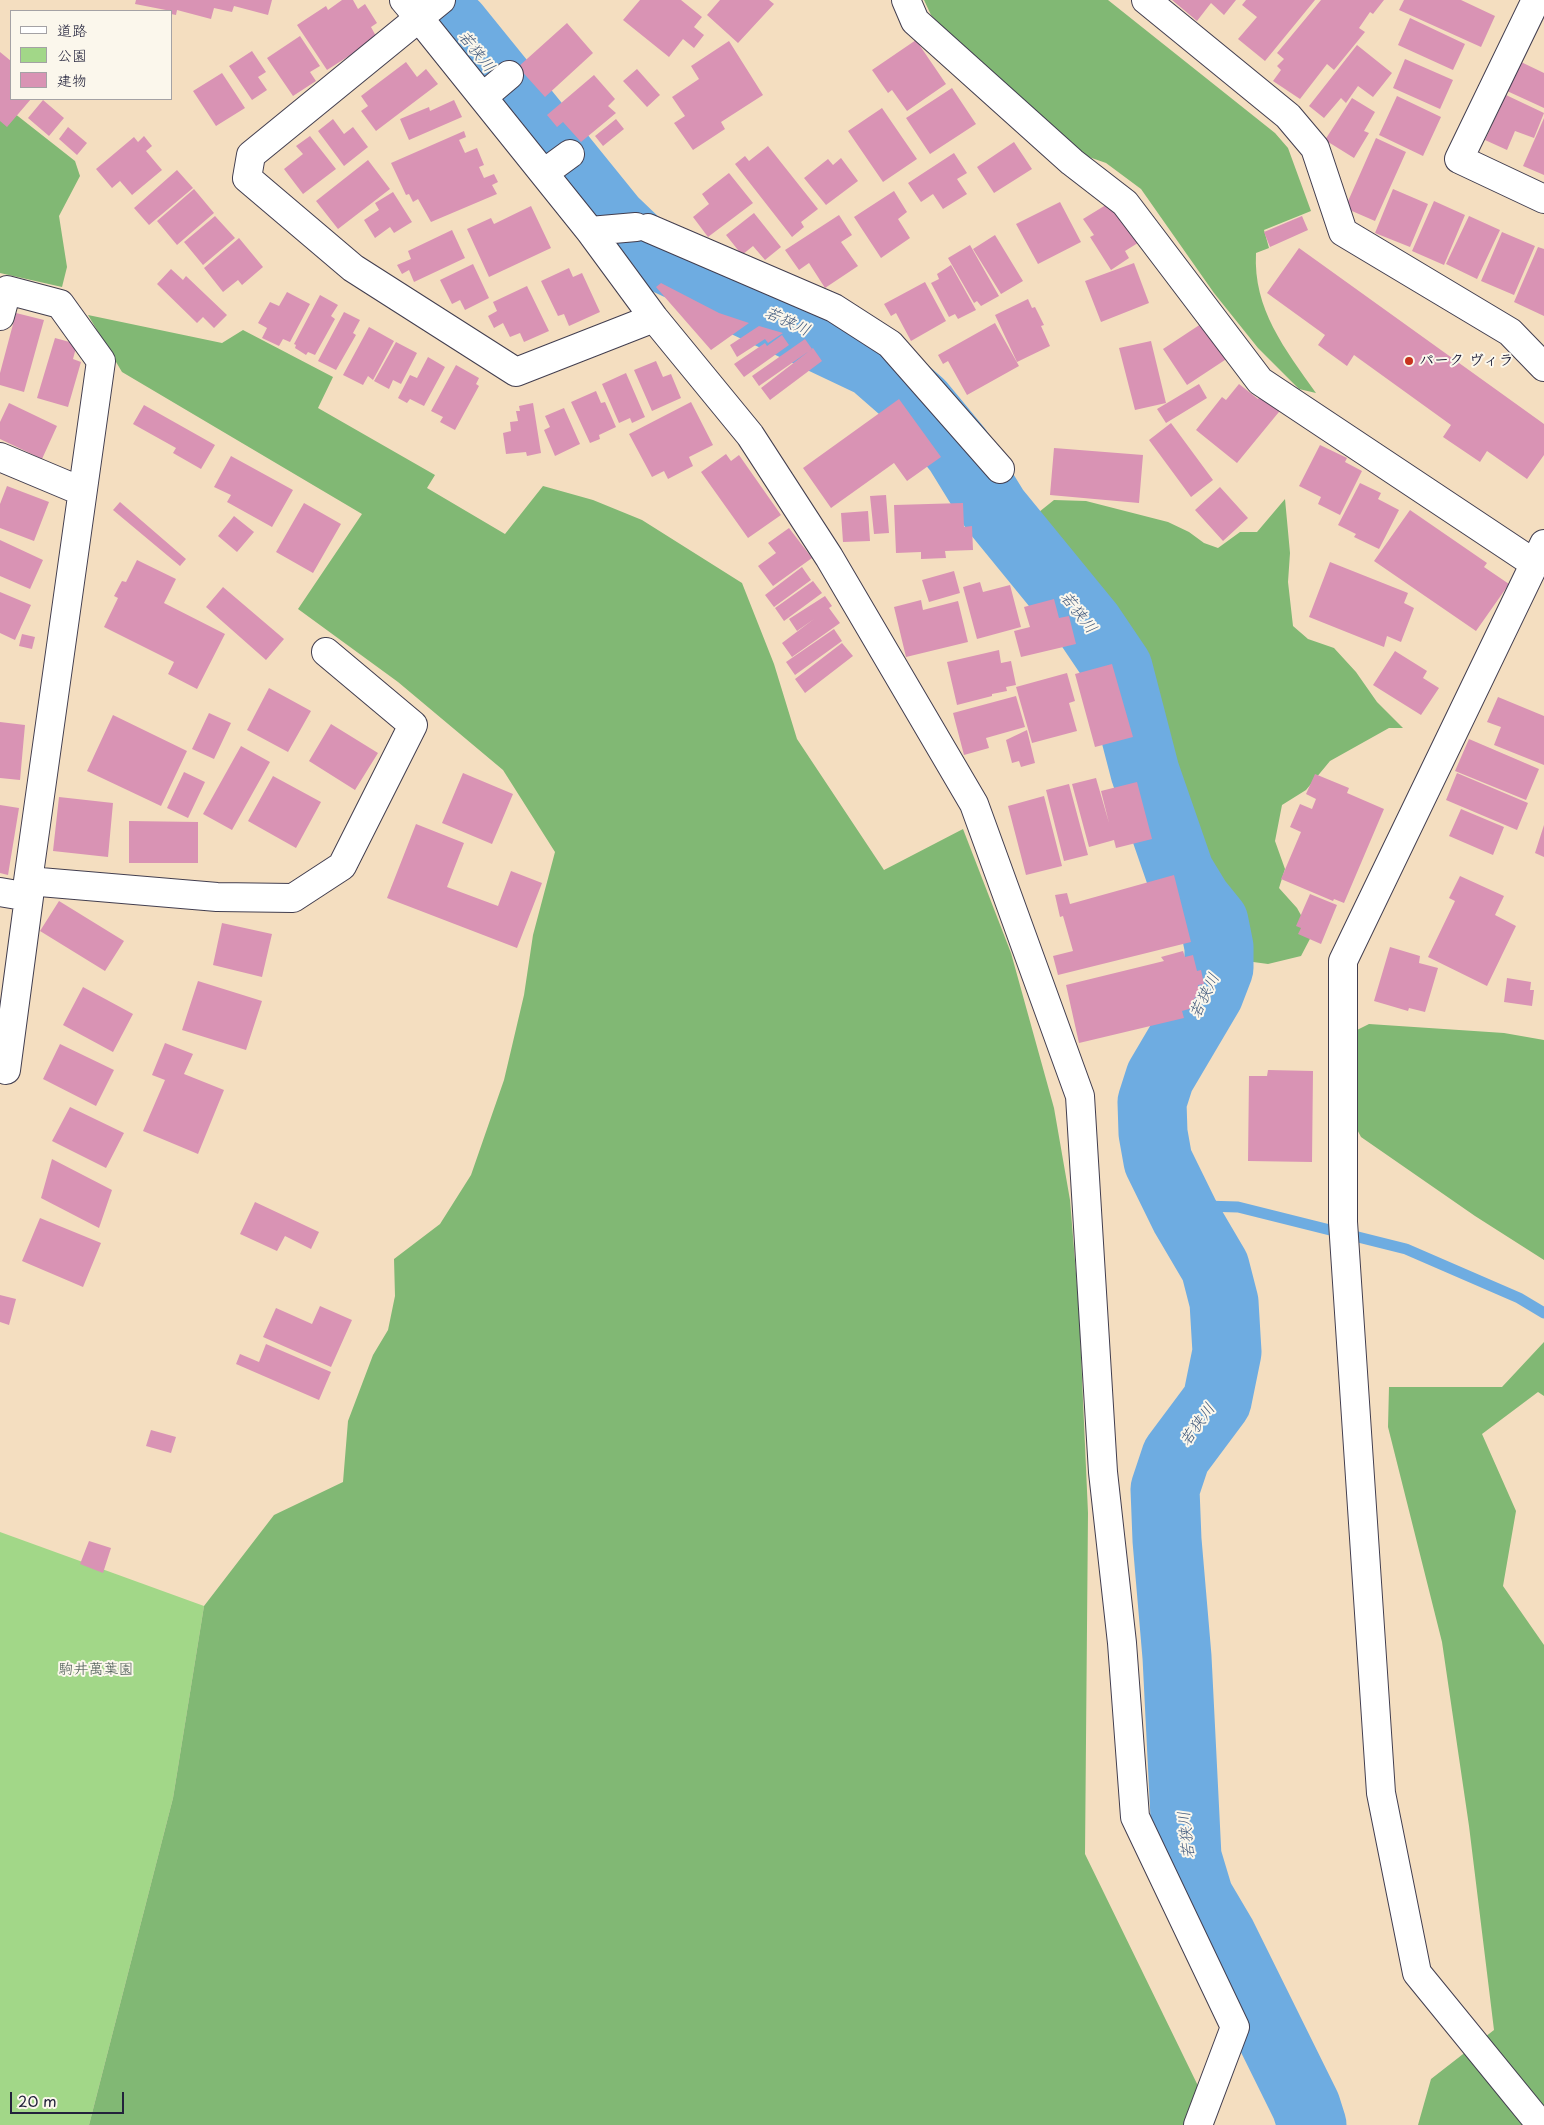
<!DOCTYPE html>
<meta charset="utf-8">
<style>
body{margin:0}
#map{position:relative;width:1544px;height:2125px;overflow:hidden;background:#f4dec0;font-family:"Playpen Sans","Klee One",sans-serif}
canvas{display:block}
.legend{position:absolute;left:10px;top:10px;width:162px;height:90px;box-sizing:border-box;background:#fbf7ec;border:1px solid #a4a2a5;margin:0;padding:6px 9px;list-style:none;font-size:15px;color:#22223b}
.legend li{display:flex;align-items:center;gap:10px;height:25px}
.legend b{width:25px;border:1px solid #a4a2a5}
.scale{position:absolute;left:10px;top:2092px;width:114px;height:22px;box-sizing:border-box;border:2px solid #22223b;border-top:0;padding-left:6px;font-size:15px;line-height:18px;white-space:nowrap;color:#22223b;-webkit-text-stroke:4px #fbf7ec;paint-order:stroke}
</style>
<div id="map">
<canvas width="1544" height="2125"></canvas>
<ul class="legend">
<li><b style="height:6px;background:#fff"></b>道路</li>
<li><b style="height:14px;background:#a2d788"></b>公園</li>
<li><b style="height:14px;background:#d993b4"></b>建物</li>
</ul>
<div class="scale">20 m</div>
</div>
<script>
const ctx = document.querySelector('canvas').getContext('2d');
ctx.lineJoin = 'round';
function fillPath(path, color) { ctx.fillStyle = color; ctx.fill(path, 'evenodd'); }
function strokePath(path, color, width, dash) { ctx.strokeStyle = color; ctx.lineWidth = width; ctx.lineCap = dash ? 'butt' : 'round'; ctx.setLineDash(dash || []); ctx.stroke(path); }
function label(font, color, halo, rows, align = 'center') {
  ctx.font = font + ' "Playpen Sans","Klee One",sans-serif'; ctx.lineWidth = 4; ctx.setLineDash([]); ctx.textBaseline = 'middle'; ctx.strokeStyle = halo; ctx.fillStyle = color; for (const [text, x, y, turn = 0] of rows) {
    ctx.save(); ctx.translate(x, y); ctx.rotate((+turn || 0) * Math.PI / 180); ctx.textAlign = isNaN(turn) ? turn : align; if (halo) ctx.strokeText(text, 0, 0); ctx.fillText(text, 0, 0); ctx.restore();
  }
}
const green = new Path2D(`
 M0 1532 204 1606 173 1798 89 2125H0Z`);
const forest = new Path2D(`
 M924 0H1108L1275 133 1288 148 1311 211 1264 230 1269 248 1256 253C1253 309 1285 349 1316 393L1299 389 1258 348 1214 293 1141 189 1106 163 1086 156 974 61 931 15Z
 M0 102 75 161 80 176 59 216 67 267 62 287 0 273Z
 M88 315 222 343 243 330 333 377 318 408 435 475 427 488 505 534 543 486 593 500 642 520 742 583 774 664 797 739 884 870 963 829 1011 953 1054 1108 1070 1200 1079 1310 1088 1513 1085 1854 1201 2092 1194 2125H89L173 1798 204 1606 274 1515 343 1482 348 1421 373 1355 388 1330 395 1296 394 1259 440 1224 471 1175 504 1080 524 995 533 935 555 852 503 770 398 682 298 609 362 514 122 372Z
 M1285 499 1290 553 1288 582 1293 626 1308 639 1334 648 1356 672 1377 702 1403 728H1389L1330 761 1306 790 1282 805 1275 841 1285 869 1279 888 1297 908 1312 935 1301 956 1268 964 1231 959 1229 943 1213 906 1189 872 1159 779 1126 758 1120 692 1114 675 1093 626 1034 539V516L1054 500 1086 501 1168 522 1189 532 1204 543 1218 548 1240 532H1257Z
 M1369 1024 1504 1033 1544 1040V1260L1475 1216 1361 1137 1350 1116 1349 1034Z
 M1544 1342V1396L1538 1392 1482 1434 1516 1511 1503 1586 1544 1645V2125H1418L1431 2079 1494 2030 1469 1826 1442 1642 1388 1427 1389 1387H1502Z`);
const stream = new Path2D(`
 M1185 1216 1204 1206 1238 1207 1406 1249 1519 1298 1544 1313`);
const river = new Path2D(`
 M455 26 613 221 637 244 656 255 701 276 738 299 873 363 920 404 958 450 995 510 1089 625 1118 668 1145 772 1180 873 1197 901 1214 922 1219 947V968L1209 994 1160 1077 1152 1102 1153 1133 1158 1161 1185 1216 1215 1267 1224 1302 1227 1352 1217 1401 1176 1456 1165 1489 1167 1540 1177 1657 1187 1857 1199 1897 1222 1936 1306 2106 1312 2125`);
const building = new Path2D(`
 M136 0H272L268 15 234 6 232 12 214 8 211 19 177 10 176 15 171 14V11L135 4Z
 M342 0H353L358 9 365 4 377 23 371 27 377 38 327 70 297 25 326 6 328 10Z
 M640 0H681L702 17 694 27 704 35 694 48 683 39 669 57 623 20Z
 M720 0H769L774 4 738 43 707 15Z
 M1172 0H1236L1224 15 1211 3 1197 21Z
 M1246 0H1315L1265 61 1238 39 1257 17 1242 5Z
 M1321 0H1384L1373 14 1370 12 1359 28 1365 32 1334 70 1327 64 1300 99 1273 81 1281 70 1277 66 1284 59 1277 53Z
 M1404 0H1461L1495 16 1481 47 1399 10Z
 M1410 18 1465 44 1453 70 1398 45Z
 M567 23 593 53 545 97 518 67Z
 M300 36 320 66 310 72 316 81 293 96 267 58Z
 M916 40 946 84 907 111 892 90 888 93 872 70Z
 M729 41 763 95 721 122 725 129 693 150 674 123 685 116 672 97 699 79 691 66Z
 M1357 45 1392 73 1373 97 1358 86 1346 103 1341 98 1324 118 1309 106Z
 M252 51 266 72 258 77 267 90 252 100 229 66Z
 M0 52 11 61V99H31L7 127 0 121Z
 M1405 59 1453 80 1440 109 1393 88Z
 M406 62 417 77 426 69 438 84 376 131 361 111 368 106 361 96Z
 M1521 62 1544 73V108L1507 91Z
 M637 69 660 95 647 107 623 81Z
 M222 73 245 108 216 126 193 91Z
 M594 75 615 99 608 106 616 113 581 142 563 122 557 127 547 115Z
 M952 88 976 124 930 154 906 118Z
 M1506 95 1544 113 1534 138 1515 131 1507 150 1485 140Z
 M1397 96 1441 117 1423 156 1379 135Z
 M1352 98 1375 112 1364 131 1369 133 1354 158 1325 140Z
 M43 100 64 118 49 136 28 118Z
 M454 100 462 117 409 140 400 119 429 107 430 111Z
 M882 108 917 159 883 182 848 131Z
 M1544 118V175L1523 166Z
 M333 119 344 134 353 127 368 147 344 166 318 131Z
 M616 119 624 129 603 146 595 136Z
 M68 127 87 143 77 155 59 139Z
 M464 131 466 137 459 140 465 153 477 148 484 165 479 167 484 178 494 174 498 182 492 185 497 194 431 222 418 199 413 202 409 194 406 195 391 163Z
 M144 136 152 146 146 151 162 170 132 195 120 181 112 188 96 169 134 137 138 142Z
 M310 136 336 169 303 194 284 169 303 154 296 146Z
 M1376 138 1406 152 1375 221 1345 208Z
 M1014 142 1032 169 994 193 977 167Z
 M768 146 818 209 801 222 804 227 792 237 735 164 745 156 749 161Z
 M954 153 967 173 957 179 967 194 943 209 933 194 921 202 908 183Z
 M841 158 858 181 826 205 804 178 828 159 833 165Z
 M368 160 390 189 338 229 316 201Z
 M177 170 193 188 149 225 134 208Z
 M729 173 753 203 708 237 693 217 709 204 702 194Z
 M194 189 214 213 177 245 157 221Z
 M1393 189 1428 204 1410 247 1375 233Z
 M894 191 907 212 898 219 910 238 881 258 854 217Z
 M393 192 412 222 394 233 390 227 375 238 364 220 379 210 375 203Z
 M1114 200 1141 241 1125 251 1129 258 1111 270 1090 237 1094 235 1083 219Z
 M1434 201 1465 215 1444 265 1412 251Z
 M1060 202 1081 242 1038 264 1016 224Z
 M531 206 551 248 489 277 467 229 491 218 494 224Z
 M754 213 781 247 765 260 753 246 742 255 726 235Z
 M839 215 852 235 841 242 858 266 825 288 809 263 799 270 785 250Z
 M215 216 235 238 203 265 184 242Z
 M1302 216 1308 230 1270 247 1264 232Z
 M1469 216 1500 230 1477 279 1446 264Z
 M452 230 465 258 414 282 409 270 402 274 397 265 411 259 408 251Z
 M1502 232 1535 246 1514 295 1481 281Z
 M995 235 1023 281 1001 294 973 249Z
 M239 238 263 267 242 285 238 280 223 292 204 268Z
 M970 245 999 296 981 306 977 301 974 303 948 258Z
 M1538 247 1544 249V316L1514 302Z
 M1299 248 1544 424V455L1527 479 1487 451 1480 462 1443 437 1451 425 1354 355 1347 366 1318 345 1325 335 1267 293Z
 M1134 263 1149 303 1101 322 1085 281Z
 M473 264 489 298 465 310 460 300 452 304 440 280Z
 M951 265 976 310 958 319 955 314 949 317 931 283 939 279 937 274Z
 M569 268 573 277 582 273 600 312 569 326 564 314 558 316 541 281Z
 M171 269 183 280 186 276 227 315 214 328 203 317 197 323 157 284Z
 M925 282 946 321 911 341 896 313 891 316 884 304Z
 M661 283 719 313 749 323 711 350 656 287Z
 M527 286 549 331 524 342 520 333 510 337 503 323 494 328 488 316 497 311 493 302Z
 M287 292 310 304 290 342 283 339 279 346 262 338 267 328 258 323 270 302 279 306Z
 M320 295 338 305 331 316 335 319 315 355 308 352 306 355 295 348 296 345 294 344Z
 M1028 299 1032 308 1035 307 1044 325 1041 326 1050 346 1017 362 995 315Z
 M344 312 360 320 353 333 356 335 336 370 318 361Z
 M16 313 44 320 24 392 0 385V373Z
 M1207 320 1231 356 1187 385 1163 349Z
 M995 323 1019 366 967 395 948 361 943 364 938 355Z
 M759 326 783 333 768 343 765 339 737 357 730 345Z
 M369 327 394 341 373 380 368 376 363 385 343 375Z
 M782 335 789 345 744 377 734 364 765 343 767 346Z
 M55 338 77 344 73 359 81 362 68 407 37 398Z
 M805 339 812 349 759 386 752 376Z
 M1151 341 1166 403 1135 410 1119 348Z
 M396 342 417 353 401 384 393 380 389 389 374 381Z
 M813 348 822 361 770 400 761 388Z
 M428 357 445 367 424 406 410 399 407 403 398 398 410 375 417 378Z
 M656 361 663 377 671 374 681 398 652 411 634 370Z
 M456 365 479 378 476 384 479 386 455 430 440 422 443 417 431 411Z
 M626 373 645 417 632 423 630 418 619 423 602 384Z
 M1199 384 1207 398 1166 423 1157 409Z
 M1239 384 1258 399 1264 392 1283 407 1237 463 1196 430 1222 397 1226 400Z
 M596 391 601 403 605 402 616 427 599 435 600 439 590 443 571 402Z
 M899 399 941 457 907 481 894 463 831 508 803 468Z
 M691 402 713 445 689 457 693 466 668 479 664 471 652 477 629 434Z
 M9 403 57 426 42 459 0 439V422Z
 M533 403 541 453 527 456 526 452 506 454 503 433 511 431 510 422 518 421 516 411H520L519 406Z
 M144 405 215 445 201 469 173 453 176 448 133 424Z
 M564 408 580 444 555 456 544 430 550 427 545 416Z
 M1171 423 1213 480 1191 497 1149 440Z
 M1320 445 1347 458 1345 462 1362 471 1340 515 1318 504 1321 497 1299 486Z
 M1054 448 1143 455 1139 503 1050 495Z
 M726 454 731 461 739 455 781 515 748 538 701 472Z
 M231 456 293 490 272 527 227 502 231 495 214 487Z
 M1360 483 1381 493 1378 499 1399 510 1379 549 1354 537 1356 534 1338 525Z
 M7 486 49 502 34 541 0 528V504Z
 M1220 487 1248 518 1223 541 1195 510Z
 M886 495 889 533 874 534 870 496Z
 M120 502 186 559 180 566 113 510Z
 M304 503 341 524 313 573 276 552Z
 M963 503 964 527 972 526 973 550 945 551 946 558 921 559V552L896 553 894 505Z
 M1410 510 1487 563 1484 567 1509 584 1476 631 1374 561Z
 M868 511 870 541 843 542 841 513Z
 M234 516 254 532 237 552 218 536Z
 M789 528 812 558 773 586 758 566 776 553 768 543Z
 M0 540 43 560 30 589 0 576Z
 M137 560 176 579 164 603 225 634 197 689 168 674 174 662 104 627 118 598 114 596 122 581 126 582Z
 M1330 562 1408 593 1404 603 1414 608 1401 642 1387 636 1384 647 1309 617Z
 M802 567 811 580 774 607 765 595Z
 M954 571 960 593 929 602 922 580Z
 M813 581 822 593 784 621 775 608Z
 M980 582 983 592 1010 585 1021 627 977 639 963 587Z
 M223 587 284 639 266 660 206 607Z
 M0 592 31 605 15 640 0 633Z
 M825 596 832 606 829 608 840 623 792 657 782 643 814 619 797 631 789 619Z
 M1054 599 1059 618 1069 616 1076 644 1021 657 1014 631 1030 627 1024 607Z
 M921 600 923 610 958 601 968 642 906 657 894 607Z
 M834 629 842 641 795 675 786 662Z
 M22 634 35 637 32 649 19 646Z
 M842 643 853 656 805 693 795 679Z
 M999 650 1001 663 1011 661 1016 685 1006 687 1007 691 992 694V696L957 705 947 662Z
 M1395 651 1427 671 1423 678 1439 688 1421 715 1373 685Z
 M1112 664 1133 737 1095 747 1075 674Z
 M1067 673 1075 701 1069 703 1077 731 1032 743 1016 687Z
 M269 688 311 711 288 752 247 730Z
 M1016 696 1025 727 986 738 989 748 964 755 953 713Z
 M1498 697 1544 716V765L1494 745 1501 727 1487 722Z
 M209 713 231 723 214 759 192 749Z
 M113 715 187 751 161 806 87 771Z
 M0 722 25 725 20 780 0 778Z
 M331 724 378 753 355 790 309 761Z
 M1027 730 1035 763 1021 767 1019 761 1012 763 1006 740Z
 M1469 739 1539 769 1526 800 1455 771Z
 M241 746 270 762 232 830 203 814Z
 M184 772 205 782 188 818 167 808Z
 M463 773 513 794 492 844 442 823Z
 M1457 773 1528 803 1517 830 1446 800Z
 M1315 774 1349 788 1347 793 1384 809 1344 903 1334 899 1333 901 1281 879 1301 832 1290 827 1300 804 1312 809 1316 799 1306 794Z
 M273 776 321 802 296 848 248 821Z
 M1096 778 1109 823 1101 791 1137 782 1152 839 1116 848 1114 840 1089 847 1072 784Z
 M1069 784 1088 855 1064 861 1046 790Z
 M1044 796 1062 866 1026 875 1008 806Z
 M59 797 113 803 108 857 53 851Z
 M0 805 19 808 8 875 0 873Z
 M1461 809 1504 827 1493 855 1449 836Z
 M129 821 198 822V863H129Z
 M416 824 464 843 447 887 498 906 511 871 542 883 517 948 387 898Z
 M1544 825V857L1535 853Z
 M1174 875 1191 942 1058 975 1053 956 1073 951 1063 916 1060 917 1055 895 1067 893 1070 904Z
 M1460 876 1504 896 1495 915 1516 926 1487 986 1428 957 1455 901 1449 898Z
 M1310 894 1337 905 1321 944 1298 934 1301 928 1296 926Z
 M59 901 124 941 105 971 40 931Z
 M222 923 272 934 262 977 213 965Z
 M1390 947 1420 956 1419 963 1438 968 1425 1012 1409 1008 1408 1011 1374 1001Z
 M1183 951 1185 957 1193 955 1197 971 1201 970 1204 984 1198 985 1201 996 1194 998 1196 1007 1182 1011 1184 1018 1079 1043 1066 985 1164 961 1161 957Z
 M1507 978 1531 982 1530 990H1534L1532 1006 1504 1002Z
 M198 981 262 1001 246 1050 182 1030Z
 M83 987 133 1014 113 1052 63 1025Z
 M165 1043 193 1054 184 1074 224 1090 198 1154 143 1131 165 1080 152 1075Z
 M60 1044 114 1070 96 1106 43 1079Z
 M1268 1070 1313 1071 1312 1162 1248 1161 1249 1076H1267Z
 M70 1107 124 1133 106 1168 52 1141Z
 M52 1159 112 1190 99 1228 41 1198Z
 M255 1202 319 1232 311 1249 285 1236 277 1251 240 1234Z
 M40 1218 101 1243 83 1287 22 1261Z
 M0 1295 16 1299 9 1325 0 1322Z
 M320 1306 352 1320 331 1367 263 1337 276 1308 312 1324Z
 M266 1344 331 1372 319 1400 236 1364 240 1354 259 1362Z
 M151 1430 176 1437 171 1453 146 1446Z
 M89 1541 111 1548 103 1573 80 1564Z`);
const minor = new Path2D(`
 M441 0 251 155 247 178 353 268 516 372 654 318
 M906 0 915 21 1072 162 1125 203 1260 381 1535 564
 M1146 0 1288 116 1315 148 1343 232 1510 332 1544 367
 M1536 0 1459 159 1544 199
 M419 18 590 231 654 318 750 435 829 557 974 804 1080 1096 1103 1472 1122 1643 1135 1817 1235 2027 1198 2125
 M483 97 509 75
 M544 173 570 154
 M648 228 834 308 890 344 1000 469
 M590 231 636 227
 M0 316 7 290 60 304 101 361 28 881 29 897 6 1070
 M0 457 81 491
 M28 881 217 897 293 898 342 866 413 725 326 652
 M0 892 29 897
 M1541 2125 1417 1973 1381 1793 1343 1222V961L1544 544`);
const tertiary = new Path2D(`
 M404 0 419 18`);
const markers = [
 [1409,361,5,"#c8321e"]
];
const poiNames = [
 ["パーク ヴィラ",1419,361]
];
const parkNames = [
 ["駒井萬葉園",96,1670]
];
const waterNames = [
 ["若狭川",476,52,51],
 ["若狭川",787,322,25],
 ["若狭川",1078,613,52],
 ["若狭川",1205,996,-64],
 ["若狭川",1198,1425,-54],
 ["若狭川",1187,1835,-96]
];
fillPath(green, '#a2d788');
fillPath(forest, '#81b874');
strokePath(stream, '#6eace1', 11);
strokePath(river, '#6eace1', 69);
fillPath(building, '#d993b4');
strokePath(minor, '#423e4f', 30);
strokePath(tertiary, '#423e4f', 30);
strokePath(minor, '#fff', 28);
strokePath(tertiary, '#fff', 28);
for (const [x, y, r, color] of markers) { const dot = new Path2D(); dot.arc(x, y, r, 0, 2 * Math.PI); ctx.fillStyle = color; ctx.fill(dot); strokePath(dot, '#fbf7ec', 2); }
label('bold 15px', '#22223b', '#fbf7ec', poiNames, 'left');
label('15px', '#485852', '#fbf7ec', parkNames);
label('italic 16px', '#40597d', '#fbf7ec', waterNames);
</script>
